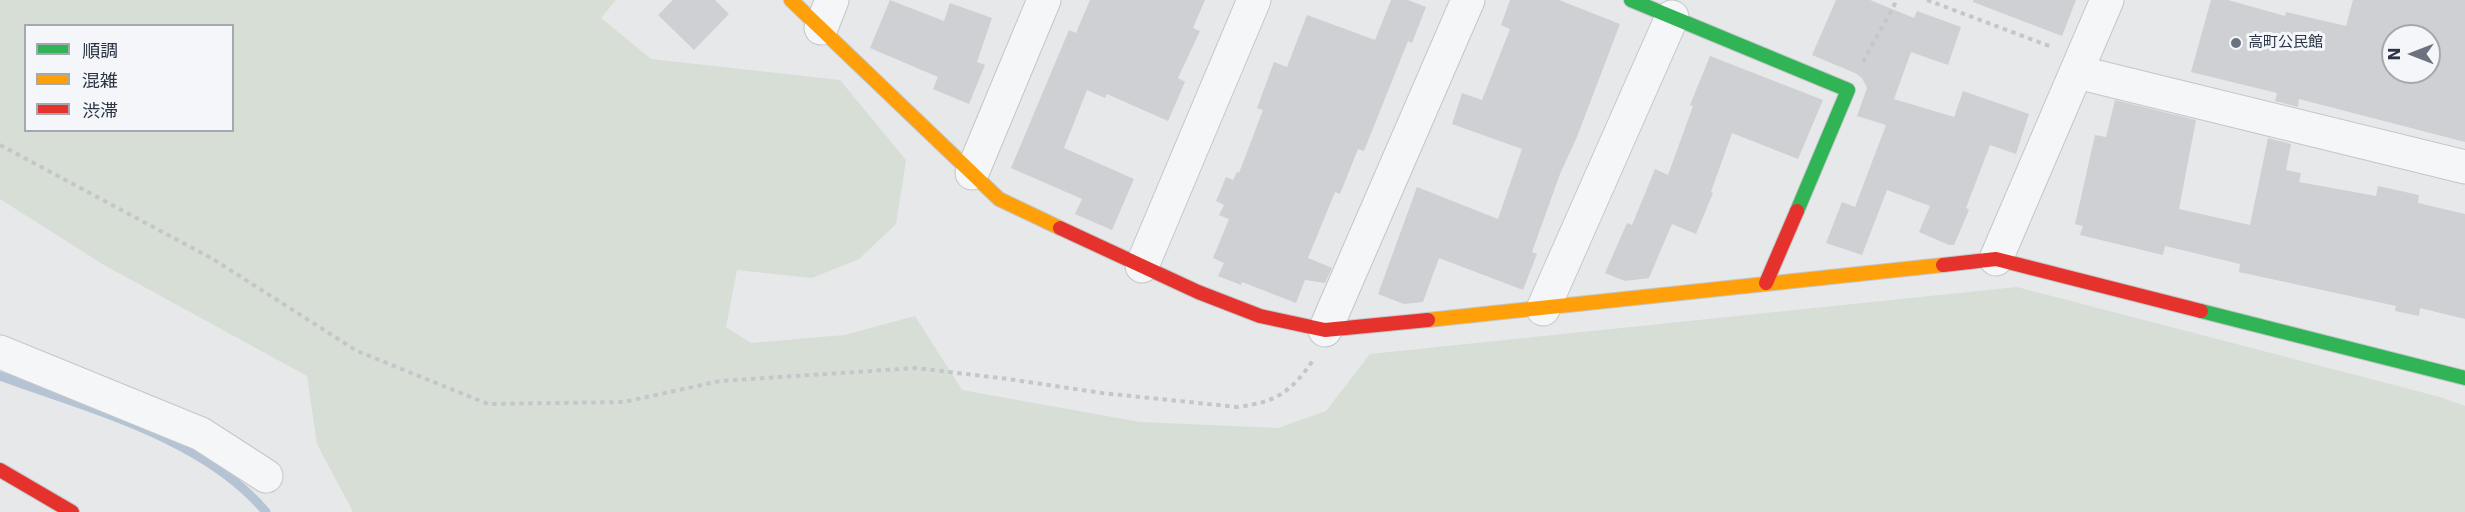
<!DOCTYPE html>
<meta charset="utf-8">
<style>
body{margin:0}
#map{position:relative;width:2465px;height:512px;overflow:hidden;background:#e6e8ea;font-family:"DejaVu Sans","Noto Sans JP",sans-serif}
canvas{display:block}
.legend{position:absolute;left:24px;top:24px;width:210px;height:108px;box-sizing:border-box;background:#f4f6f9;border:2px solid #a4a8b1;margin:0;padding:8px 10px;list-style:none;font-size:18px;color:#2b3445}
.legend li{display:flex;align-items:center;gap:12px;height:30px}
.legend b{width:30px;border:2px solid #a4a8b1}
.north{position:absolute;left:2381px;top:24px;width:60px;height:60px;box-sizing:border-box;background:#f4f6f9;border:2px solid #a4a8b1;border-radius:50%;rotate:270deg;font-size:16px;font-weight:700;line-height:24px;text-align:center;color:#2b3445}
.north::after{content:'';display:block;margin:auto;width:21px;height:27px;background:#6c737f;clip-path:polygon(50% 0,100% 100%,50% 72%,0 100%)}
</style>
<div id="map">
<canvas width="2465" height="512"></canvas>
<ul class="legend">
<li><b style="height:8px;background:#30b455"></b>順調</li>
<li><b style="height:8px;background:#ff9f0a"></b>混雑</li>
<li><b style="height:8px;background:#e5322d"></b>渋滞</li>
</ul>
<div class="north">N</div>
</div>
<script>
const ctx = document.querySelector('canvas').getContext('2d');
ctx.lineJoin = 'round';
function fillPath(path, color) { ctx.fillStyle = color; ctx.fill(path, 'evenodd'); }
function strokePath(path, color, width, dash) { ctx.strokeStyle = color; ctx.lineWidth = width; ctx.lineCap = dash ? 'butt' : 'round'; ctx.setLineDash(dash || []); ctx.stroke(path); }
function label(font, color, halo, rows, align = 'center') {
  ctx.font = font + ' "DejaVu Sans","Noto Sans JP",sans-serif'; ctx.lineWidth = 6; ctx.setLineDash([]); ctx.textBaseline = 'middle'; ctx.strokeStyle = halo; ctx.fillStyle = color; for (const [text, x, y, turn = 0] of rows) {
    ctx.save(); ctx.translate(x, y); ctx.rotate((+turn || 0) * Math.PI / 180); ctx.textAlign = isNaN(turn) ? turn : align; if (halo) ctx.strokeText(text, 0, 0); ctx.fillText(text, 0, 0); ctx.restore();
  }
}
const green = new Path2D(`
 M0 0H616L601 18 651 59 840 80 906 160 896 224 859 259 812 278 737 270 726 327 751 343 844 335 915 316 962 390 1140 422 1278 428 1326 411 1370 354 2017 287 2440 397 2465 406V512H353L317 444 307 376 104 265 0 199ZM26 26H232V130H26Z`);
const stream = new Path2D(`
 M0 376C89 409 203 437 266 512`);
const building = new Path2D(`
 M673 0H715L729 14 694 50 658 15Z
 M890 0 944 21 950 3 992 18 977 62 985 65 969 104 933 89 938 77 870 48Z
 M1090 0H1205L1193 28 1200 31 1178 78 1185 82 1168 121 1107 94 1105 98 1087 90 1064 148 1134 179 1112 230 1075 214 1082 199 1011 168 1069 30 1076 33Z
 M1391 0H1408L1426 7 1412 43 1408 41 1364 151 1358 149 1340 194 1335 192 1308 258 1332 268 1325 283 1305 280 1296 303 1242 282 1241 285 1218 276 1224 263 1213 258 1229 219 1219 215 1224 205 1216 201 1226 177 1233 180 1237 172 1239 173 1263 110 1257 108 1274 62 1287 67 1307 15 1375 40Z
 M1510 0H1559L1620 24 1577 137 1560 174 1532 252 1537 254 1523 290 1439 258 1423 302 1404 304 1378 294 1417 187 1498 219 1522 149 1452 124 1462 93 1482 100 1510 29 1501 25Z
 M1836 0H1870L1914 18 1917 11 1961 27 1948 65 1911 52 1894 99 1954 117 1963 91 2029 114 2016 154 1990 145 1966 208 1969 210 1954 245H1949L1919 232 1930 206 1887 190 1862 255 1826 243 1842 202 1855 207 1886 125 1857 116 1867 88 1862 78 1855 73 1812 55Z
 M1973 0H2076L2062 36 1973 2Z
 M2211 0H2228L2285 16 2286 12 2346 26 2353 0H2465V142L2299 99 2298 107 2275 101 2277 93 2191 72ZM2393 36H2429V72H2393Z
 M1710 56 1823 100 1798 159 1732 133 1711 192 1713 193 1696 234 1672 224 1649 278 1625 281 1605 273 1627 223 1632 225 1655 169 1668 175 1693 106 1690 105Z
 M2115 100 2196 120 2179 209 2250 225 2268 138 2291 144 2286 170 2301 173 2299 182 2376 196 2378 186 2419 195 2418 203 2465 214V319L2420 308 2419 316 2395 311 2396 306 2239 272 2240 264 2165 246 2163 255 2080 235 2083 226 2075 224 2095 135 2106 137Z`);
const path = new Path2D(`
 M1927 0 2052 47
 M1863 62 1897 0
 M0 145 213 259 357 351 488 404 624 402 720 381 916 368 1008 379 1102 393 1237 407C1277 402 1291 392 1314 359`);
const street = new Path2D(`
 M821 28 832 0
 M2077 72 2465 167
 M972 173 1044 0
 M1996 259 2107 0
 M1142 266 1254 0
 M1543 309 1672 17
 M1325 330 1468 0
 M0 352 201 434 266 476`);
const fast = new Path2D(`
 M1631 0 1848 90 1797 211
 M2201 311 2465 378`);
const slow = new Path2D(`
 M791 0 999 199 1060 228
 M1428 320 1943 265`);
const jam = new Path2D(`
 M1060 228 1198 292 1260 316 1325 330 1428 320
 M1943 265 1996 259 2201 311
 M1766 283 1797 211
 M0 470 72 512`);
const markers = [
 [2236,43,6,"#6c737f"]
];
const poiNames = [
 ["高町公民館",2248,43]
];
fillPath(green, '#d6ded6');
strokePath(stream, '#b4c4d5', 9);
fillPath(building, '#ced0d3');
strokePath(street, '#c4c6c8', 35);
strokePath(fast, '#c4c6c8', 16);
strokePath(slow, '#c4c6c8', 16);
strokePath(jam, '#c4c6c8', 16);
strokePath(path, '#c5c6ca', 4, [4.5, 4.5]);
strokePath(street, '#f5f6f7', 33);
strokePath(fast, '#30b455', 14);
strokePath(slow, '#ff9f0a', 14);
strokePath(jam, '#e5322d', 14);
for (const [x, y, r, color] of markers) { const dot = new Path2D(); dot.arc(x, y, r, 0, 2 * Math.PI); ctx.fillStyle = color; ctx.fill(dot); strokePath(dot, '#f4f6f9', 2); }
label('15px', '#2b3445', '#f4f6f9', poiNames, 'left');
</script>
